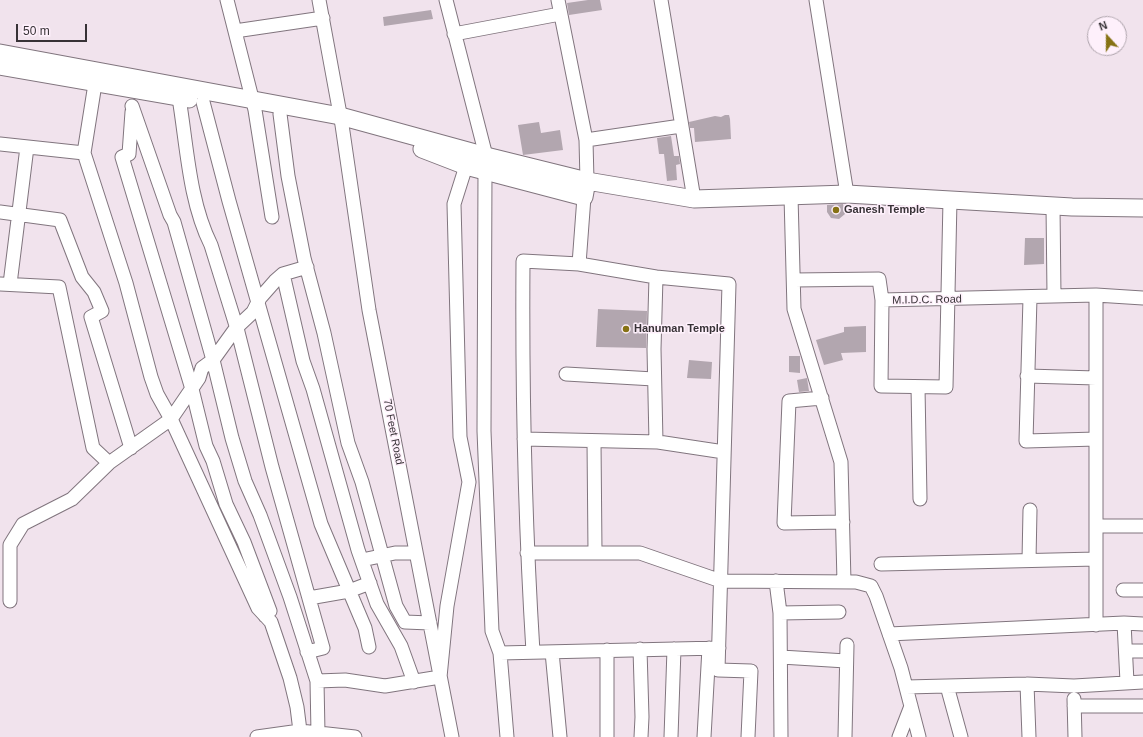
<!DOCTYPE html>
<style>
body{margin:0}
#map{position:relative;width:1143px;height:737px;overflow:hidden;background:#f1e3ed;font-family:Arial,sans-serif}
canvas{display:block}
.north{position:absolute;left:1087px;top:16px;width:40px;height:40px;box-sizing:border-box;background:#fef0fb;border:1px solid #aea4ac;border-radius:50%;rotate:339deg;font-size:11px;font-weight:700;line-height:16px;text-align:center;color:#373236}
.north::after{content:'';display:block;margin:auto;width:14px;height:18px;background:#867214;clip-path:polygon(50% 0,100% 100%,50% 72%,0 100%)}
.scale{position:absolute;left:16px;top:24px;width:71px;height:18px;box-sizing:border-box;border:2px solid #373236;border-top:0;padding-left:5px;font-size:12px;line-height:14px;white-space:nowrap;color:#373236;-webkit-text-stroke:3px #fef0fb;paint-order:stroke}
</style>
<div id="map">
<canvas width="1143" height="737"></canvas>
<div class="north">N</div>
<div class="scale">50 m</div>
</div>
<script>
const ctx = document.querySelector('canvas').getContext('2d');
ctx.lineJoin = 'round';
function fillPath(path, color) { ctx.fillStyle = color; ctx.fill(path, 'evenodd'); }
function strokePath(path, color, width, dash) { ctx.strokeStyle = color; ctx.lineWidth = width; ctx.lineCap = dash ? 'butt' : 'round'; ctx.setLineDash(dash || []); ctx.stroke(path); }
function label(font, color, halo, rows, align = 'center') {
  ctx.font = font + ' Arial,sans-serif'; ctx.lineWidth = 3; ctx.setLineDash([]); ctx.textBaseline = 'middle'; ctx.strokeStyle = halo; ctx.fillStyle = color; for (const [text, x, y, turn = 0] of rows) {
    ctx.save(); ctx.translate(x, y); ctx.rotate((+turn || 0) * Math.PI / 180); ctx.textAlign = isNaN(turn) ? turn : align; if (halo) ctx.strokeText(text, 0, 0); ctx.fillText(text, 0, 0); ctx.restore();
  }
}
const building = new Path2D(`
 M588 0H600L602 10 569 15 567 3Z
 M431 10 433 19 384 26 383 17Z
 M725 115H729L730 119 731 139 695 142 694 128H690L689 122 715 116 721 117Z
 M539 122 541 133 560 130 563 150 523 155 518 125Z
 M671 136 674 156H679L680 164 676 165 677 180 667 181 664 154H659L657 138Z
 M843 204 845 214 839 219 831 218 827 212V205Z
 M1025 238H1044V264L1024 265Z
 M598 309 647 311 646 348 596 347Z
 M866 326V352L841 353 843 360 824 365 816 340 844 332V327Z
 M789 356H800V373L789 372Z
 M689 360 712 362 711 379 687 378Z
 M807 378 809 391 799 392 797 380Z`);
const minor = new Path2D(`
 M227 0 255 110 272 217
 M319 0 342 125 369 310 452 737
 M446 0 486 156
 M558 0 586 140 587 181
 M661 0 694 199
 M816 0 847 194
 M235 31 323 18
 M454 34 560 14
 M95 84 84 153 126 283 151 377 157 394 171 419 258 608 271 622 290 678 297 707 300 731
 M179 98C187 146 189 201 211 245L238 332 272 467 323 648 307 652
 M203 102 229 201 321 524 365 628 369 647
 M132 106 170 215 174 222 213 360 232 438 245 481 260 515 290 597 317 681 318 733
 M132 112 129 154 122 157 192 389 206 446 213 461 226 504 244 542 270 611 265 616
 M280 114 288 176 304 258 324 333 348 443 362 482 396 606 405 622 430 623
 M586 140 681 126
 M0 144 84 153
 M485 170 484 431 492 631 500 653
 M791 196 794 309 841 462 844 582
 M1053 206 1054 296
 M0 212 60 220 82 277 94 292 102 311 91 317 131 448
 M579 264 656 277
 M283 274 303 361 313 389 358 550 377 604 401 646 414 682
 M794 280 879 279 882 300 1096 295 1143 298
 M0 284 59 287 93 448 109 463
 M10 284 27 147
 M1030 298 1026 441 1096 439
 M882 300 881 386 946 387 950 200
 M566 374 654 379
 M1027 376 1096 378
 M918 387 920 499
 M822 398 789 401 784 523 843 522
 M524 439 658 442 724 452
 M594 441 595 552
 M656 442 654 349 656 277 729 284 718 670 751 671 748 737
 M1097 526H1143
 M527 553H640L721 581 856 582 871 586 876 596 901 668 919 737
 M362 560 395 553H416
 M1029 560 1030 510
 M881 564 1096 559
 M776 581 780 613
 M1123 590H1143
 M309 598 349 591 370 583
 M10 601V545L23 524 72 499 109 463 171 419 199 378 202 368 213 360 236 328 253 312 260 298 275 281 283 274 307 267
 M1124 623 1143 624
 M1096 625V295
 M889 634 1124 623 1127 682
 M640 649 642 717 641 737
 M607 650V737
 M1126 651H1143
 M533 652C525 522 522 392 523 261L579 264 584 197
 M552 652 560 737
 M781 657 846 661
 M317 681 345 680 385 686 440 677 447 606 469 482 460 437 454 204 466 166
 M1027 684 1029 737
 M947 686 961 737
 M906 687 1027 684 1074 686 1143 682
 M1074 699 1075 737
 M1074 706H1143
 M257 737 300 731 355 737
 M507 737 500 653 719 648
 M671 737 674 649
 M704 737 709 648
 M781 737 780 613 839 612
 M845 737 847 645
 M899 737 911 706`);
const major = new Path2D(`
 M0 53 340 116 486 156 587 181 694 199 847 194 1072 207 1143 208
 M0 66 189 99
 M422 149 466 166 584 197 587 181`);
const markers = [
 [836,210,4,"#867214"],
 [626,329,4,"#867214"]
];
const poiNames = [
 ["Ganesh Temple",844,210],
 ["Hanuman Temple",634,329]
];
const streetNames = [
 ["M.I.D.C. Road",927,300,-1],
 ["70 Feet Road",393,432,79]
];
fillPath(building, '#b2a6af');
strokePath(minor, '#81757e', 15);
strokePath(major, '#81757e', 19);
strokePath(minor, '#fff', 13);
strokePath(major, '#fff', 17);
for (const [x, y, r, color] of markers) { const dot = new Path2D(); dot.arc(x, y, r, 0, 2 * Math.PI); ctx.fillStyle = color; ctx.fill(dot); strokePath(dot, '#fef0fb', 1.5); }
label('bold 11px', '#373236', '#fef0fb', poiNames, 'left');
label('11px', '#373236', '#fef0fb', streetNames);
</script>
